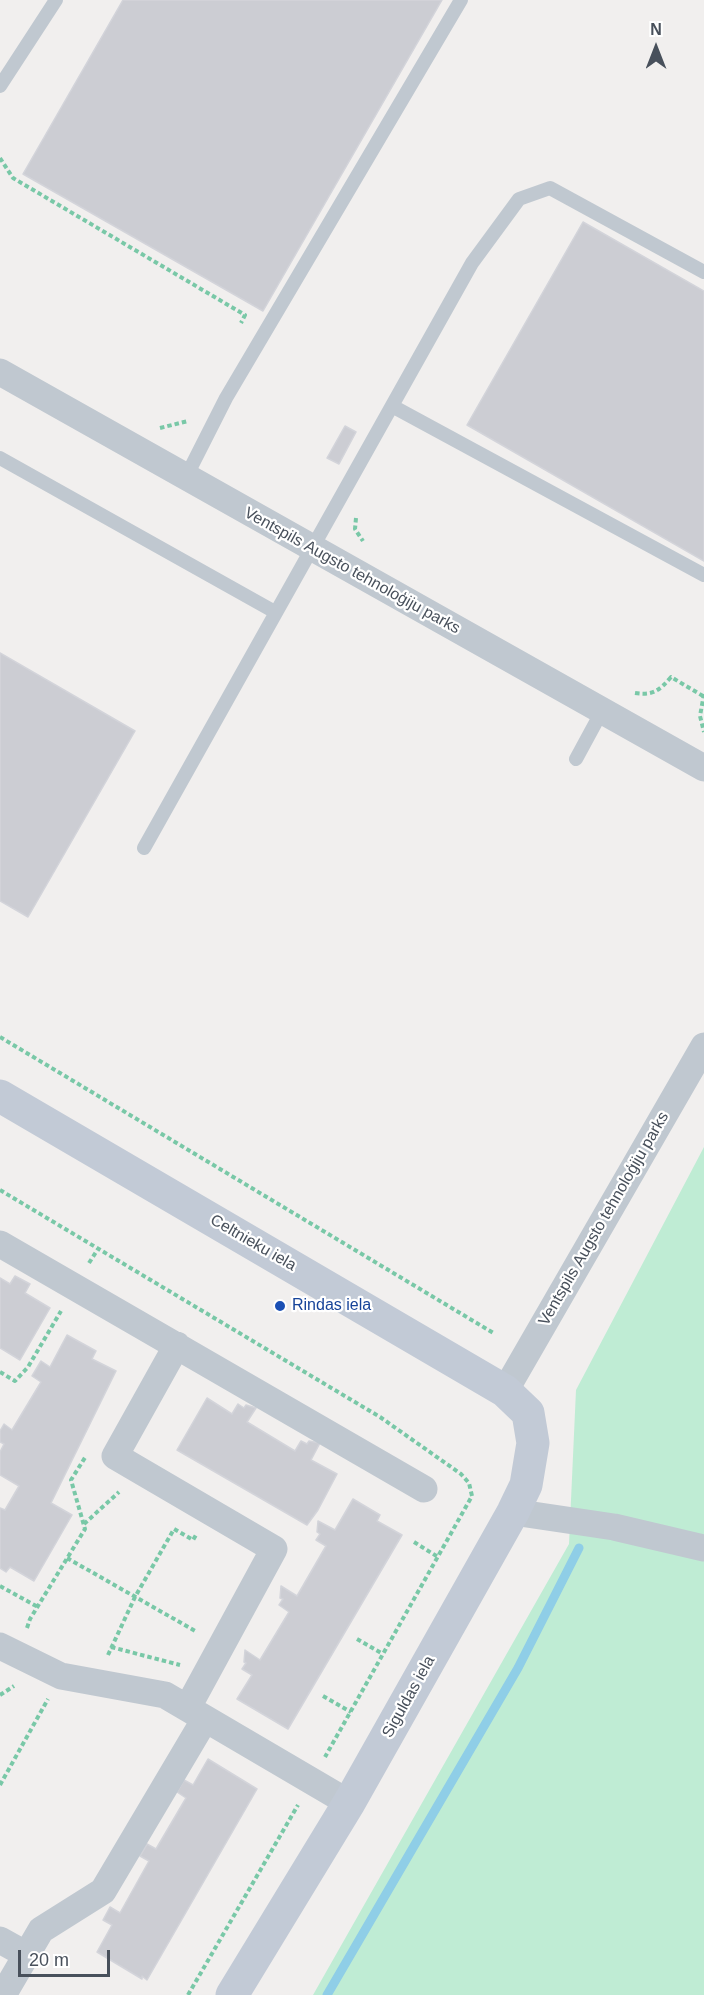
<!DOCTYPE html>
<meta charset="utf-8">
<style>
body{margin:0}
#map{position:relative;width:704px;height:1995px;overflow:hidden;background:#f1efee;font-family:Arial,sans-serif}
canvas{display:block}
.north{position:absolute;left:626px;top:18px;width:60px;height:60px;-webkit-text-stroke:4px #fff;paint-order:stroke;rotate:0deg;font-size:16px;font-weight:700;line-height:24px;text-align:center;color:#48505b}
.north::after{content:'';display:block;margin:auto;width:21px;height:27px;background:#48505b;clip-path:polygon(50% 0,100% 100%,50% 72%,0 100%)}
.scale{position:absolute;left:18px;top:1950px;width:92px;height:27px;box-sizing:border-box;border:3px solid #48505b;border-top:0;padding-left:8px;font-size:18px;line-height:21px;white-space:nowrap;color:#48505b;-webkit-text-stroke:4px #fff;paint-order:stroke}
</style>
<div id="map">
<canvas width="704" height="1995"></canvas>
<div class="north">N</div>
<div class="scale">20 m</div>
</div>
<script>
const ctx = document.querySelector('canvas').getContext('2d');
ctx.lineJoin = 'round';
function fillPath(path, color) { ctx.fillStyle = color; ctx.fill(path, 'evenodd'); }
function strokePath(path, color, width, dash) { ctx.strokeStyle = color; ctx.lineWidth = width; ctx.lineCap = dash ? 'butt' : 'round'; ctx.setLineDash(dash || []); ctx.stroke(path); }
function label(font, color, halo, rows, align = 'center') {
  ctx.font = font + ' Arial,sans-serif'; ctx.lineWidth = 4.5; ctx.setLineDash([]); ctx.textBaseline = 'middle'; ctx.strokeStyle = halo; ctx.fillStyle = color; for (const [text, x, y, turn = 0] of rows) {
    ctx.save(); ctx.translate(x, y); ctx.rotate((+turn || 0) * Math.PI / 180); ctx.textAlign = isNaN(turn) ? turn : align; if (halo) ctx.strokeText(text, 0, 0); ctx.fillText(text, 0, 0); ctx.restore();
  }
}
const green = new Path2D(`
 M704 1147V1995H313L569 1544 576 1390Z`);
const stream = new Path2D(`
 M327 1995 518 1668 579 1548`);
const building = new Path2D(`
 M123 0H442L263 311 23 174Z
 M583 222 704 291V561L467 425Z
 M345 426 356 432 339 464 327 458Z
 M0 653 135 731 28 917 0 901Z
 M15 1276 30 1284 25 1293 50 1308 20 1360 0 1348V1278L10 1284Z
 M67 1335 96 1351 92 1359 116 1371 51 1503 72 1515 34 1581 10 1567 6 1572 0 1568V1508L5 1510 19 1486 0 1475V1452L4 1444 0 1442V1431L4 1424 12 1430 41 1382 32 1376 41 1361 50 1367Z
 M207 1398 232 1414 238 1404 244 1408 246 1405 256 1408 247 1422 295 1451 301 1441 307 1444 309 1441 320 1443 311 1460 337 1474 318 1510 307 1525 177 1450Z
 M353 1499 380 1515 377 1521 402 1535 288 1729 237 1699 252 1675 242 1669 246 1663 244 1662 245 1650 260 1660 289 1612 279 1605 283 1599 280 1598 281 1586 297 1596 326 1546 316 1540 320 1534 317 1532 318 1521 335 1530Z
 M208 1759 257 1789 147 1980 142 1976V1979L97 1952 112 1925 103 1920 110 1907 120 1913 149 1861 140 1856 147 1844 156 1849 186 1798 177 1792 184 1780 193 1785Z`);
const path = new Path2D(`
 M0 158 13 178 245 315 241 323
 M160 428 188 421
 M356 518 355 529 363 541
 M635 693C653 696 660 690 671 677L703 696
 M704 694 700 716 704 732
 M0 1037 495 1334
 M0 1190 380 1417 461 1474 469 1483 472 1496 325 1757
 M89 1263 98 1249
 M0 1372 15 1381 28 1367 61 1311
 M84 1524 119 1492
 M414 1542 438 1557
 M67 1558 197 1632
 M0 1586 38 1607
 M27 1628 30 1619 85 1529 71 1480 86 1456
 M357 1639 383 1654
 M111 1647 180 1665
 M108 1655 135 1597 174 1529 193 1540 196 1535
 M0 1695 14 1686
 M323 1696 351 1712
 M0 1785 48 1699
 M188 1995 298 1805`);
const lane = new Path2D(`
 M0 86 56 0
 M392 406 704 575
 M0 458 275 612
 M186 477 226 398 461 0
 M576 759 602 711
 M144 848 472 263 519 199 550 188 704 272`);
const street = new Path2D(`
 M0 372 704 768
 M0 1244 424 1489
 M177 1345 115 1456 274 1549 188 1707
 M505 1391 704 1046
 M513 1512 614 1527 704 1548
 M0 1646 61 1676 165 1695 349 1803
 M0 1940 27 1955
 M3 1995 41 1930 103 1891 205 1719`);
const secondary = new Path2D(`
 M0 1096 505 1391 528 1413 533 1443 526 1485 513 1512 349 1803 232 1995`);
const markers = [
 [280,1306,6,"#1a4fb4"]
];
const streetNames = [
 ["Ventspils Augsto tehnoloģiju parks",352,571,29],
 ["Ventspils Augsto tehnoloģiju parks",604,1219,-60],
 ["Celtnieku iela",253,1243,30],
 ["Siguldas iela",409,1697,-61]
];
const transitNames = [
 ["Rindas iela",292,1306]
];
fillPath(green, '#bfecd4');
strokePath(stream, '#8fcee7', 9);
fillPath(building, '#cccdd3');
strokePath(building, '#d3d4da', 1.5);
strokePath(path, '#79c8a7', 4, [4.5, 3]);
strokePath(lane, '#c0c8d0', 14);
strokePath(street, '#c0c8d0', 27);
strokePath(secondary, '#c2cad6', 33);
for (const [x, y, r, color] of markers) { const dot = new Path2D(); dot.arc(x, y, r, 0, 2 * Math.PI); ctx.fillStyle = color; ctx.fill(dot); strokePath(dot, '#fff', 2); }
label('16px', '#48505b', '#fff', streetNames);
label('16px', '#164399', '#fff', transitNames, 'left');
</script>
